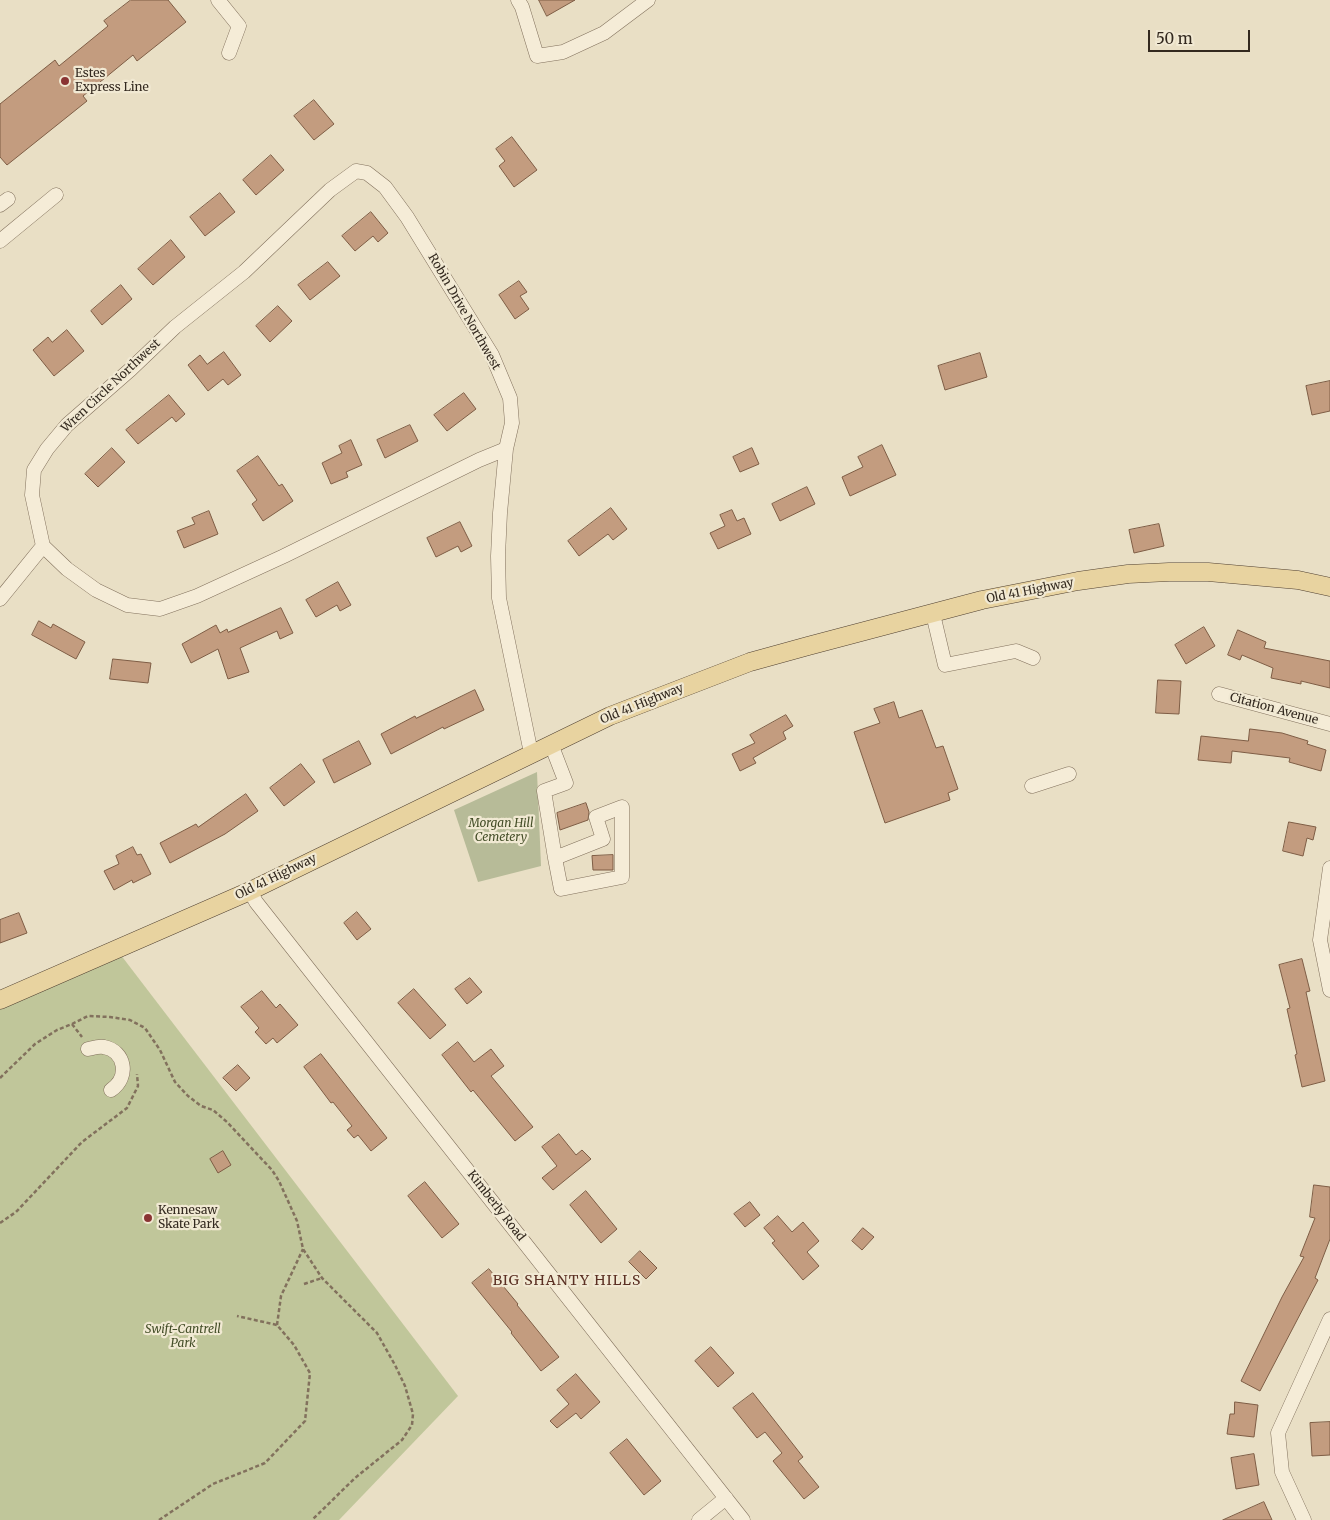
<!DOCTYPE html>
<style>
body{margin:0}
#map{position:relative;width:1330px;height:1520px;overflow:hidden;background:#e9dfc5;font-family:Merriweather,serif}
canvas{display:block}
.scale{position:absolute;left:1148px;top:30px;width:102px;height:22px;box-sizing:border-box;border:2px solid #33291f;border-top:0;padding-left:6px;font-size:15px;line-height:18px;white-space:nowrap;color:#33291f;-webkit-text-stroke:4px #f1e9d3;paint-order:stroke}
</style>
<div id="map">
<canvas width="1330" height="1520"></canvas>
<div class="scale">50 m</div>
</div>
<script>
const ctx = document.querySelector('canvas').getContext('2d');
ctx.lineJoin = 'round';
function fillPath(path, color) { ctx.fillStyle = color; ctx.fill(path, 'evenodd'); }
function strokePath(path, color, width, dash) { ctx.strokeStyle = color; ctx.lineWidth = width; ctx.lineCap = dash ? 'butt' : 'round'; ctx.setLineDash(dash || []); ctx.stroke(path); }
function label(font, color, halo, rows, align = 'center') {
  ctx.font = font + ' Merriweather,serif'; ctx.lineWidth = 4.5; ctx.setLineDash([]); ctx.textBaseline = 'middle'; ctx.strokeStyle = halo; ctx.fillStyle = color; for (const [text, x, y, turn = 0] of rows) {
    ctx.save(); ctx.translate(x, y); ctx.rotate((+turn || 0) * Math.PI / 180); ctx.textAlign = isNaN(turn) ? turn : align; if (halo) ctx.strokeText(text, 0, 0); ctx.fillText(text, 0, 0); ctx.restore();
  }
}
const green = new Path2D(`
 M117 950 458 1396 339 1520H0V1000Z`);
const cemetery = new Path2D(`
 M537 772 541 866 478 882 454 810Z`);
const building = new Path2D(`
 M131 0H168L186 22 137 61 133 55 83 96 87 101 7 165 0 157V104L55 60 59 66 108 26 104 21Z
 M539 0H575L547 16Z
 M314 100 334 124 314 140 294 116Z
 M512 137 537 170 514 187 499 166 505 161 496 149Z
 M271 155 284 170 256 195 243 180Z
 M220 193 235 212 205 236 190 217Z
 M371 212 388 233 378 242 373 236 355 251 342 236Z
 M171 240 185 257 153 285 138 269Z
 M328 262 340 276 310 300 298 285Z
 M519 281 527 292 520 296 529 309 515 319 499 295Z
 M121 285 132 299 102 325 91 311Z
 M278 306 292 321 270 342 256 326Z
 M67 330 84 351 54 376 33 350 48 337 52 342Z
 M224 352 241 375 228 385 223 379 208 391 188 365 200 355 207 364Z
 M980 353 987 377 945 390 938 366Z
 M1330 381V411L1312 415 1306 386Z
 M464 393 476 409 447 431 434 415Z
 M169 395 185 414 176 422 172 417 138 444 126 430Z
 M410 425 418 441 385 458 377 440Z
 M351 440 362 465 346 472 348 477 331 484 322 463 342 453 339 446Z
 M882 445 896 475 850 496 842 477 863 467 858 457Z
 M112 448 125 462 98 487 85 474Z
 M752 448 759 464 740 472 733 457Z
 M258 456 279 486 282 484 293 501 263 521 252 504 257 500 237 471Z
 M807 487 815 504 780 521 772 504Z
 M611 508 627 529 613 540 608 534 579 556 568 541Z
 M732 510 737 521 744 518 751 534 718 549 710 533 725 526 720 515Z
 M209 511 218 534 184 548 177 531 195 524 192 518Z
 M460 522 472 546 461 552 458 546 436 557 427 538Z
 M1159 524 1164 546 1134 553 1129 530Z
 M338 582 351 605 340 611 337 605 316 617 306 600Z
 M281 608 293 633 280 639 277 631 240 648 249 672 228 679 218 649 191 663 182 644 216 625 220 633 227 629 228 632Z
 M39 621 51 628 53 624 85 642 76 659 32 635Z
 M1204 627 1215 646 1186 664 1175 645Z
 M1238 630 1266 642 1264 648 1330 661V688L1301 681V684L1271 678 1273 668 1242 655 1240 660 1228 655Z
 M113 659 151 663 148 683 110 679Z
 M1158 680 1181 681 1179 714 1156 713Z
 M475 690 484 710 444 729 443 727 391 754 381 734 415 716 416 718Z
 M894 702 899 718 922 710 936 748 943 746 958 789 948 793 950 800 885 823 854 732 880 723 874 709Z
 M786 715 793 726 783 732 786 739 753 758 756 763 740 771 732 754 755 743 750 735Z
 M1250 729 1282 733 1308 741 1307 744 1326 750 1321 771 1289 762 1290 758 1232 751 1231 763 1198 760 1201 736 1248 741Z
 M359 741 371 764 334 783 323 760Z
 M301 764 315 782 284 806 270 788Z
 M246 794 258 811 225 834 170 863 160 843 196 824 198 827Z
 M586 803 589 812 588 820 560 830 557 813Z
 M1289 822 1316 827 1313 840 1307 838 1303 856 1283 851Z
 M133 847 137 855 141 854 151 874 133 883 132 880 114 890 104 871 119 864 116 856Z
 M613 855V870H593L592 856Z
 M357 912 371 929 357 940 344 923Z
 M19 913 27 933 0 943V920Z
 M1302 959 1310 991 1306 992 1325 1081 1302 1087 1295 1055 1297 1054 1287 1009 1290 1008 1279 965Z
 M470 978 482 992 467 1004 455 989Z
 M414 989 446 1025 430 1039 398 1003Z
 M262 991 276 1008 280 1004 298 1025 277 1043 273 1038 266 1044 255 1032 259 1028 241 1007Z
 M458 1042 474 1062 491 1049 504 1066 491 1076 533 1127 515 1141 473 1090 471 1092 442 1055Z
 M321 1054 387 1138 371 1151 358 1135 354 1138 347 1130 352 1126 333 1102 331 1103 304 1067Z
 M238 1065 250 1078 236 1091 223 1078Z
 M559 1134 576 1155 582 1150 591 1159 553 1190 542 1178 557 1166 542 1147Z
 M223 1151 231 1165 218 1173 210 1159Z
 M425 1182 459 1224 442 1238 408 1196Z
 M1314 1185 1330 1187V1239L1315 1278 1318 1280 1260 1391 1241 1381 1282 1297 1304 1257 1300 1256 1315 1218 1310 1217Z
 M586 1191 617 1229 601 1243 570 1205Z
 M750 1202 760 1215 745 1227 734 1214Z
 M778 1216 792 1232 803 1222 819 1241 807 1252 819 1266 803 1280 772 1243 775 1241 764 1228Z
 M863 1228 874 1237 862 1250 852 1241Z
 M640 1251 657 1268 646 1279 629 1262Z
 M489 1269 518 1304 517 1305 559 1357 541 1371 511 1333 512 1332 472 1283Z
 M711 1347 734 1373 718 1387 695 1361Z
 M576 1374 600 1402 581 1419 576 1413 557 1428 550 1421 569 1404 557 1390Z
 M753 1393 803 1457 798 1461 819 1487 804 1499 773 1461 782 1453 765 1432 757 1438 733 1408Z
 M1235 1402 1258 1405 1254 1437 1227 1434 1230 1414H1234Z
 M1330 1422V1455L1312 1456 1310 1423Z
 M627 1439 661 1481 644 1495 610 1453Z
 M1254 1454 1259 1485 1236 1489 1231 1458Z
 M1264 1502 1272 1520H1223Z`);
const path = new Path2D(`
 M72 1024 82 1037
 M0 1078 35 1044 57 1030 72 1024 88 1016 110 1017 130 1020 145 1028 160 1050 175 1082 188 1096 201 1106 213 1110 227 1122 272 1170 279 1181 297 1221 303 1249 322 1278 377 1333 395 1365 405 1386 413 1414 412 1425 402 1440 355 1478 312 1520
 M0 1223 16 1212 82 1142 127 1108 138 1086 137 1074
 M304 1284 322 1278
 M277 1325 281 1296 303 1249
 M159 1520 213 1484 265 1463 305 1421 310 1373 294 1345 277 1325 237 1316`);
const minor = new Path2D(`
 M218 0 239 26 229 53
 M518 0 522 7 537 56 563 52 604 33 648 0
 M0 205 8 199
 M0 241 56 195
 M506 449 479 460 284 556 197 596 160 609 127 605 96 590 67 569 43 546 32 495 34 470 47 449 67 425 131 369 175 327 244 272 330 190 356 171 367 173 385 187 407 217 492 355 510 398 512 423 506 449 500 513 498 556 499 598 531 753
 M0 599 43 546
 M933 614 945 665 1016 651 1033 658
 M1219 694 1330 724
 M551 744 566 783 544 791 555 858 603 839 596 817 622 807V877L561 889 555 858
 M1032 786 1069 774
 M1330 868 1320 940 1330 990
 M250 891 256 902 743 1520
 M88 1049C93 1048 98 1046 104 1047 125 1051 130 1077 111 1090
 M699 1520 726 1498
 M1304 1520 1282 1472 1278 1433 1330 1319`);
const major = new Path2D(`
 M0 1000 250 891 610 716 750 662 808 646 982 600 1078 581 1128 574 1169 572H1208L1298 580 1330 587`);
const markers = [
 [65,81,5,"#8a3433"],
 [148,1218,5,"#8a3433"]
];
const poiNames = [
 ["Estes",75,74],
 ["Express Line",75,88],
 ["Kennesaw",158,1211],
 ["Skate Park",158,1225]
];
const streetNames = [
 ["Robin Drive Northwest",464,312,60],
 ["Wren Circle Northwest",111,386,-43],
 ["Old 41 Highway",1030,591,-11],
 ["Old 41 Highway",642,704,-22],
 ["Citation Avenue",1274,709,15],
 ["Old 41 Highway",276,877,-26],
 ["Kimberly Road",496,1206,52]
];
const parkNames = [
 ["Morgan Hill",501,824],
 ["Cemetery",501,838],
 ["Swift-Cantrell",183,1330],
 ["Park",183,1344]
];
const neighbourhoodNames = [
 ["BIG SHANTY HILLS",567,1281]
];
fillPath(green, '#c0c69a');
fillPath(cemetery, '#b7bb98');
fillPath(building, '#c39c7f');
strokePath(building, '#7e5d45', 1);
strokePath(minor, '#82715d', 15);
strokePath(major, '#504031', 19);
strokePath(path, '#82715d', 2.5, [4, 2.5]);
strokePath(minor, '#f5ecd7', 14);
strokePath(major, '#e8d3a0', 18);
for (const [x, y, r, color] of markers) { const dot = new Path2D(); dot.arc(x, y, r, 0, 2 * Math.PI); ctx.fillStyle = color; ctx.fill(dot); strokePath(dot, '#f1e9d3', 2); }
label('12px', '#33291f', '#f1e9d3', poiNames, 'left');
label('12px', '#33291f', '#f1e9d3', streetNames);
label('italic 12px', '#444e28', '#f1e9d3', parkNames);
ctx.letterSpacing = '1px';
label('14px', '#5b3023', '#f1e9d3', neighbourhoodNames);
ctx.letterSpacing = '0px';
</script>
